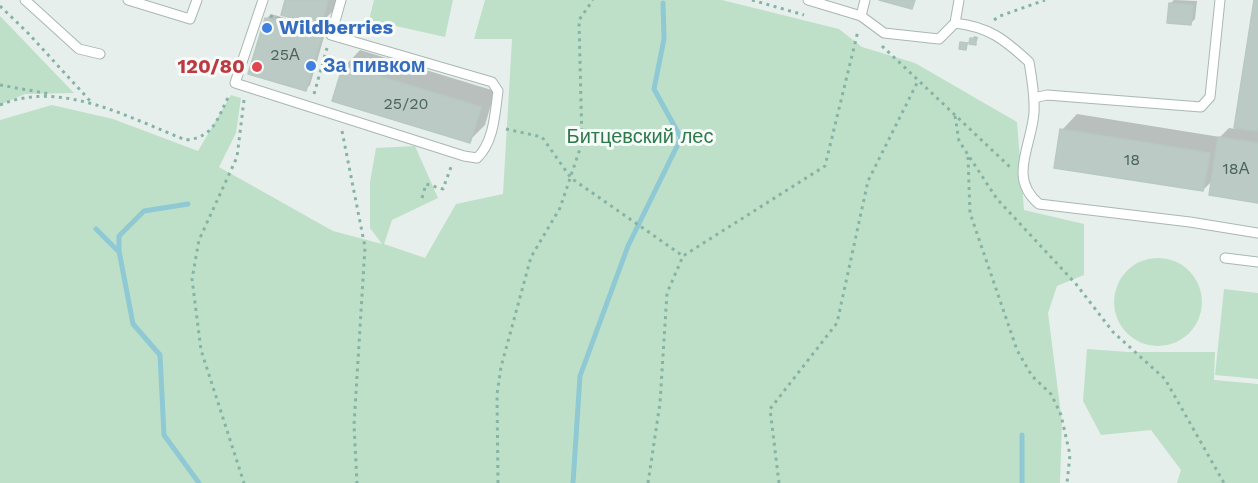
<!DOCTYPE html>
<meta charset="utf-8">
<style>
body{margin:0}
canvas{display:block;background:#e6efeb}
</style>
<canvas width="1258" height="483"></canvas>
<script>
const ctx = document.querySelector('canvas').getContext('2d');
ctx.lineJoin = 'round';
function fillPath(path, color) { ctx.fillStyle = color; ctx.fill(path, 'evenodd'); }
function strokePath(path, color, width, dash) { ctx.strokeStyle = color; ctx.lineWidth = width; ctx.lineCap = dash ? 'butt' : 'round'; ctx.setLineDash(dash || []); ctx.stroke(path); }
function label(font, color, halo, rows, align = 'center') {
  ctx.font = font + ' "Work Sans",sans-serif'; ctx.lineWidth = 6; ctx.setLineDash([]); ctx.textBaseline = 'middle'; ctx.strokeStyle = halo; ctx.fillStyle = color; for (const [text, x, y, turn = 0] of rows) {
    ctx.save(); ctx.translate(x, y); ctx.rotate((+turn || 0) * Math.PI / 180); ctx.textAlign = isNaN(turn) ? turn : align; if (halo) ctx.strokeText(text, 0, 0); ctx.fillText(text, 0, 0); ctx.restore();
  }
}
const green = new Path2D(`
 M374 0H453L445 37 369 20Z
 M485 0H722L839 29 862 47 915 63 1017 122 1024 210 1084 224V275L1057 286 1048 313 1062 422 1060 483H0V120L52 105 113 119 198 151 231 95 241 98 236 133 219 167 333 231 382 244 370 228V182L376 148 415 146 438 198 392 220 384 244 425 258 456 204 503 194 512 39H474Z
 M0 16 74 93 25 94 0 105Z
 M1114 302a44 44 0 1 1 88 0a44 44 0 1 1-88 0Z
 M1224 289 1258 293V379L1215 375Z
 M1087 349 1128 352H1215L1214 380 1258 384V483H1177L1181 470 1151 430 1101 435 1083 401Z`);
const shadow = new Path2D(`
 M287 0H338L336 8 320 24Z
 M1174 0 1197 1 1195 19 1190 24 1170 4Z
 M1256 0H1258V201L1213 180 1203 190 1062 130 1077 114 1220 137 1229 128 1236 129Z
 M271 14 326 30 310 85 305 90 266 19Z
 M974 36 978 37 977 41 968 43 966 49 961 43 971 42Z
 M360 50 495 91 485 125 469 141 345 66Z`);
const stream = new Path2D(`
 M188 204 144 211 119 236V251L133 324 160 355 164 435 199 483
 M96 229 118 251
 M573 483 580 376 628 246 681 138 654 89 664 39 663 3
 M1022 483V435`);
const building = new Path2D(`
 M285 0H328L321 26 281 15Z
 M879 0H915L912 9Z
 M1254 0H1258V131L1234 128Z
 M1169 3 1193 5 1191 25 1167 23Z
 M265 18 322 35 306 91 248 74Z
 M970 38 976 39V45L969 44Z
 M960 42 967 43 966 50 959 49Z
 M343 65 481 107 470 143 332 101Z
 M1060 129 1210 153 1203 191 1054 168Z
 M1218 137 1258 143V203L1209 195Z`);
const path = new Path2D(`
 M752 0 804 15
 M0 6 28 33 92 103
 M270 16 318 31
 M994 20 1000 16 1045 0
 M882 46 1010 167
 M0 85 50 94
 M314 94 327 48
 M244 100 237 157 199 240 192 279 201 350 244 483
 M0 105C61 79 129 118 186 140 215 137 217 118 229 96
 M955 116 959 141 997 199 1076 284 1113 332 1165 379 1224 483
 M506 129 542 137 571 178 683 256
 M342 131 365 247 354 425 357 483
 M968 157 970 213 1017 350 1032 376 1051 394 1061 415 1070 455 1067 483
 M422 198 426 184 443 189 451 167
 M498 483 497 394 501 367 531 257 560 208 582 143 579 20 593 0
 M648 483 660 403 667 293 683 256 825 166 858 31
 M779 483 770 409 837 323 868 181 918 81`);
const service = new Path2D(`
 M25 0 79 49 100 54
 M128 0 190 19 197 0
 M263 0 235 83 464 156 477 158C494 142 495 113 498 91L492 82 331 35 341 0
 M808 0 861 16 884 33 939 39 955 23 959 0
 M861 16 865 0
 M955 23C989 27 1004 39 1029 62 1032 79 1035 96 1034 113 1031 148 1008 178 1039 204L1190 222 1258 233
 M1034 98 1047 95 1201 107 1210 97 1220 0
 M1225 258 1258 262`);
const markers = [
 [267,28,6,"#3f7fe0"],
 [311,66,6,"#3f7fe0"],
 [257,67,6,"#e0444e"]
];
const numberNames = [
 ["25А",285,55],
 ["25/20",406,104],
 ["18",1132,160],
 ["18А",1236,169]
];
const shopNames = [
 ["Wildberries",279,28],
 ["За пивком",323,66]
];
const healthNames = [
 ["120/80",245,67]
];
const parkNames = [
 ["Битцевский лес",640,137]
];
fillPath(green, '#bfe0c8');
fillPath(shadow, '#0003');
strokePath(stream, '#8ec9d4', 5);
fillPath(building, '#bbcac4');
strokePath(building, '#b8c9c2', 1.5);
strokePath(service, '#a8b8b2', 11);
strokePath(path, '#86b3a5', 3, [3, 4.5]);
strokePath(service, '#fff', 9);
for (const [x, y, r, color] of markers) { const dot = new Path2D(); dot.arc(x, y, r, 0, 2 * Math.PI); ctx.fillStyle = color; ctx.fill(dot); strokePath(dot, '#f7fbf9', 2); }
label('16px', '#4a645c', null, numberNames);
label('bold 20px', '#366cbe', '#f7fbf9', shopNames, 'left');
label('bold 20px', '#be3a42', '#f7fbf9', healthNames, 'right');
label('20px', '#2d7a4b', '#f7fbf9', parkNames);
</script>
